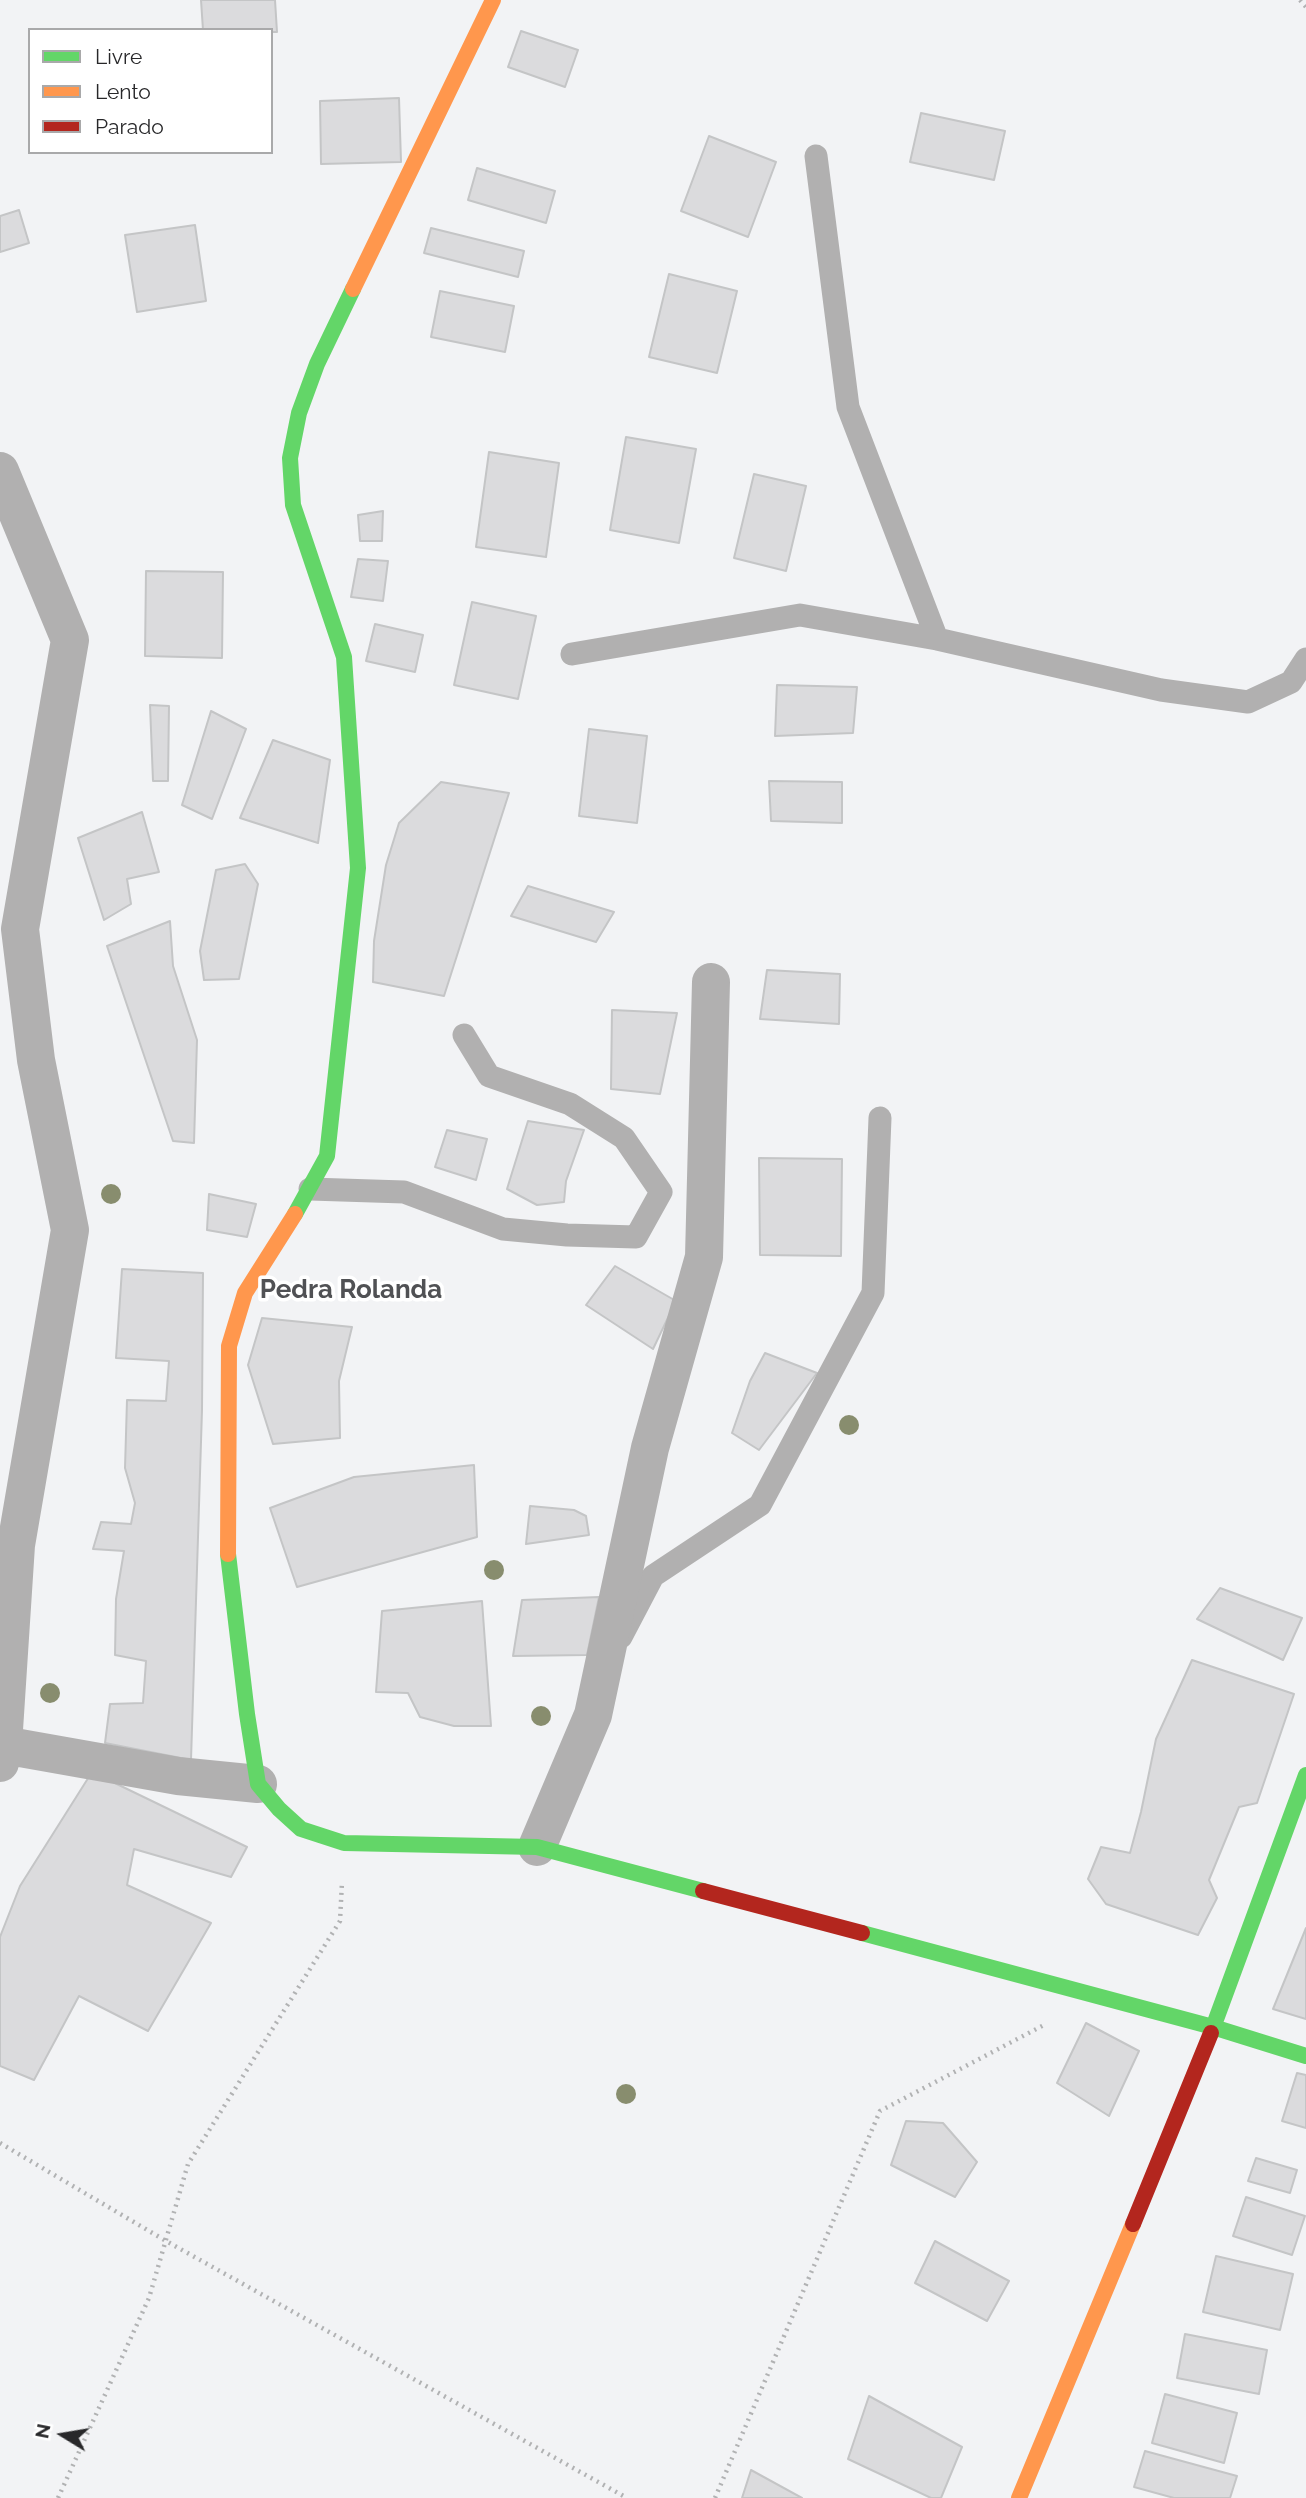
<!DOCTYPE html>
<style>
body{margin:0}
#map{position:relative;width:1306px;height:2498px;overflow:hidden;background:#f2f3f5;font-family:Raleway,sans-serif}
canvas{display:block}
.legend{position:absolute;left:28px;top:28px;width:245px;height:126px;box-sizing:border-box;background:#fff;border:2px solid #a9a9aa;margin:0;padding:9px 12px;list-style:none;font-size:21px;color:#28282a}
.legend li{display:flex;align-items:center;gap:14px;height:35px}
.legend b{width:35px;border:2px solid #a9a9aa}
.north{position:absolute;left:28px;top:2400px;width:70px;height:70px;-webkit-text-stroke:5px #fff;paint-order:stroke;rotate:281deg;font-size:19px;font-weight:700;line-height:28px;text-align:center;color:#28282a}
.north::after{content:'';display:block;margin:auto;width:24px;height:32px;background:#28282a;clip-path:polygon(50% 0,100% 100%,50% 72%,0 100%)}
</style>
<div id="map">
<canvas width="1306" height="2498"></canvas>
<ul class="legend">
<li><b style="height:9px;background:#63d668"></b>Livre</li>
<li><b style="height:9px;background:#ff974d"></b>Lento</li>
<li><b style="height:9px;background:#b3261e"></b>Parado</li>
</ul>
<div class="north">N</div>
</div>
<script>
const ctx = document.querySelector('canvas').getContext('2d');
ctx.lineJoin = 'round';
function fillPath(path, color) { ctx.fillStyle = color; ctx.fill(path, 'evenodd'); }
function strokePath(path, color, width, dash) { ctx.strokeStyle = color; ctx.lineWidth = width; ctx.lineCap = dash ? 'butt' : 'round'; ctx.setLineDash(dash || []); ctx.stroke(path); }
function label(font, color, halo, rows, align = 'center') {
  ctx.font = font + ' Raleway,sans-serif'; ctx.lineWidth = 7; ctx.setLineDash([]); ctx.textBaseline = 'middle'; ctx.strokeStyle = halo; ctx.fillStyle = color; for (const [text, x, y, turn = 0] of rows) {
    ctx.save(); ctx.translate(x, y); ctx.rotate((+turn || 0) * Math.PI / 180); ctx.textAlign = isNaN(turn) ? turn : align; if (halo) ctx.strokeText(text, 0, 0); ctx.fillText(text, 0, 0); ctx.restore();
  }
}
const building = new Path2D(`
 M201 0H275L277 32H271V30H203Z
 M521 31 578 50 565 87 508 67Z
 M399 98 401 162 321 164 320 101Z
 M921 113 1005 131 994 180 910 162Z
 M709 136 776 162 748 237 681 211Z
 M477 168 555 191 546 223 468 200Z
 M19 210 29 243 0 252V216Z
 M195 225 206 301 137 312 125 235Z
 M431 228 524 251 518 277 424 253Z
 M669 274 737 291 717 373 649 357Z
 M440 291 514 306 505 352 431 337Z
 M626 437 696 449 679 543 610 530Z
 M489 452 559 463 546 557 476 547Z
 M754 474 806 486 786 571 734 558Z
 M383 511 382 541H360L358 515Z
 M358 559 388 561 383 601 351 597Z
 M146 571 223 572 222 658 145 656Z
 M472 602 536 616 518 699 454 685Z
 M375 624 423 635 415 672 366 661Z
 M777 685 857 687 853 733 775 736Z
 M150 705 169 706 168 781H153Z
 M211 711 246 729 212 819 182 805Z
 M589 729 647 736 637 823 579 816Z
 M273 740 330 760 318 843 240 818Z
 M769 781 842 782V823L771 821Z
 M441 782 509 793 444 996 373 982 374 941 386 865 399 823Z
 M142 812 159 872 127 879 131 904 104 920 78 838Z
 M245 864 258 884 239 979 204 980 200 951 216 870Z
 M528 886 614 912 596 942 511 916Z
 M170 921 173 966 197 1040 194 1143 173 1141 107 946Z
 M767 970 840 974 839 1024 760 1019Z
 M612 1010 677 1013 660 1094 611 1089Z
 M528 1121 584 1130 566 1181 564 1202 537 1205 507 1189Z
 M447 1130 487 1139 476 1180 435 1167Z
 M759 1158 842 1159 841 1256 760 1255Z
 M209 1194 256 1204 247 1237 207 1230Z
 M615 1266 676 1301 653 1349 586 1305Z
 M122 1269 203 1273 202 1410 191 1760 105 1743 110 1704 143 1703 146 1661 115 1655 116 1599 124 1551 93 1549 101 1522 131 1524 135 1503 125 1468 127 1400 166 1401 169 1361 116 1358Z
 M262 1318 352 1327 339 1381 340 1438 273 1444 248 1365Z
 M765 1353 817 1373 759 1450 732 1433 750 1381Z
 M474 1465 477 1537 297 1587 270 1508 354 1477Z
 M530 1506 574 1510 586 1516 589 1535 526 1544Z
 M1220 1588 1302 1618 1283 1660 1197 1619Z
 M599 1597 587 1655 513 1656 522 1600Z
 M482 1601 491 1726H454L420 1717 408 1693 376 1692 382 1611Z
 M1192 1660 1294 1694 1257 1803 1239 1807 1209 1880 1217 1898 1198 1935 1106 1904 1088 1879 1101 1847 1130 1853 1141 1812 1156 1739Z
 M92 1772 247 1847 231 1877 134 1849 127 1885 211 1923 148 2031 79 1996 34 2080 0 2066V1937L20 1886Z
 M1306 1928V2019L1273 2009Z
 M1086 2023 1139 2051 1109 2116 1057 2083Z
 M1297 2073 1306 2075V2128L1282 2121Z
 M906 2121 943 2123 977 2162 955 2197 891 2165Z
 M1256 2158 1297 2170 1290 2193 1248 2181Z
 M1246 2197 1305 2216 1292 2255 1233 2236Z
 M935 2241 1009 2281 987 2321 915 2283Z
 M1216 2256 1293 2274 1280 2330 1203 2312Z
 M1185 2334 1267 2350 1259 2394 1177 2378Z
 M1165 2394 1237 2413 1224 2463 1152 2443Z
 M869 2396 962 2447 941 2498H931L848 2459Z
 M1145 2451 1237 2476 1230 2498H1174L1134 2487Z
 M751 2470 802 2498H742Z`);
const path = new Path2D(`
 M1300 0 1306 7
 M0 2143 166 2241 627 2498
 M58 2498 149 2298 188 2164 340 1921 342 1882
 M715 2498 880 2111 1044 2025`);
const lane = new Path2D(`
 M816 156 848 407 937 639 1161 690 1248 702 1291 682 1306 659
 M572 654 800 615 937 639
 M310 1189 404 1192 503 1229 567 1235 636 1237 661 1192 624 1138 570 1104 489 1076 464 1035
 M621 1637 653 1576 760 1505 873 1293 880 1118`);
const street = new Path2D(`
 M0 471 70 640 20 929 36 1060 70 1230 16 1545 3 1745
 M0 1763 3 1745 178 1776 258 1784
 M537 1847 593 1715 650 1448 704 1257 711 982`);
const fast = new Path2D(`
 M295 1214 327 1156 358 868 344 657 293 505 290 458 299 413 317 364 353 289
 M228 1554 247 1714 258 1784 279 1809 301 1829 344 1843 537 1847 703 1891
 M862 1933 1213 2027 1306 2056
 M1211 2033 1306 1775`);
const slow = new Path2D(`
 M353 289 493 0
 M228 1554 229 1346 245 1293 295 1214
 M1019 2498 1133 2224`);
const jam = new Path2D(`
 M703 1891 862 1933
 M1133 2224 1211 2033`);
const trees = [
 [111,1194],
 [849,1425],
 [494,1570],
 [50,1693],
 [541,1716],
 [626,2094]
];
const districtNames = [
 ["Pedra Rolanda",351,1290]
];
fillPath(building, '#dbdbdd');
strokePath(building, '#c4c5c6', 2);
strokePath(path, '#b1b2b3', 4.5, [2, 5]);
strokePath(lane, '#b1b0b0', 23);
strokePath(street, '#b1b0b0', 38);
strokePath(fast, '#63d668', 16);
strokePath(slow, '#ff974d', 16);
strokePath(jam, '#b3261e', 16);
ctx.fillStyle = '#888d6e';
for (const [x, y] of trees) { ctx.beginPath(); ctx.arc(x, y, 10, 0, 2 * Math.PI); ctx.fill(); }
label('bold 26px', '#505154', '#fff', districtNames);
</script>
